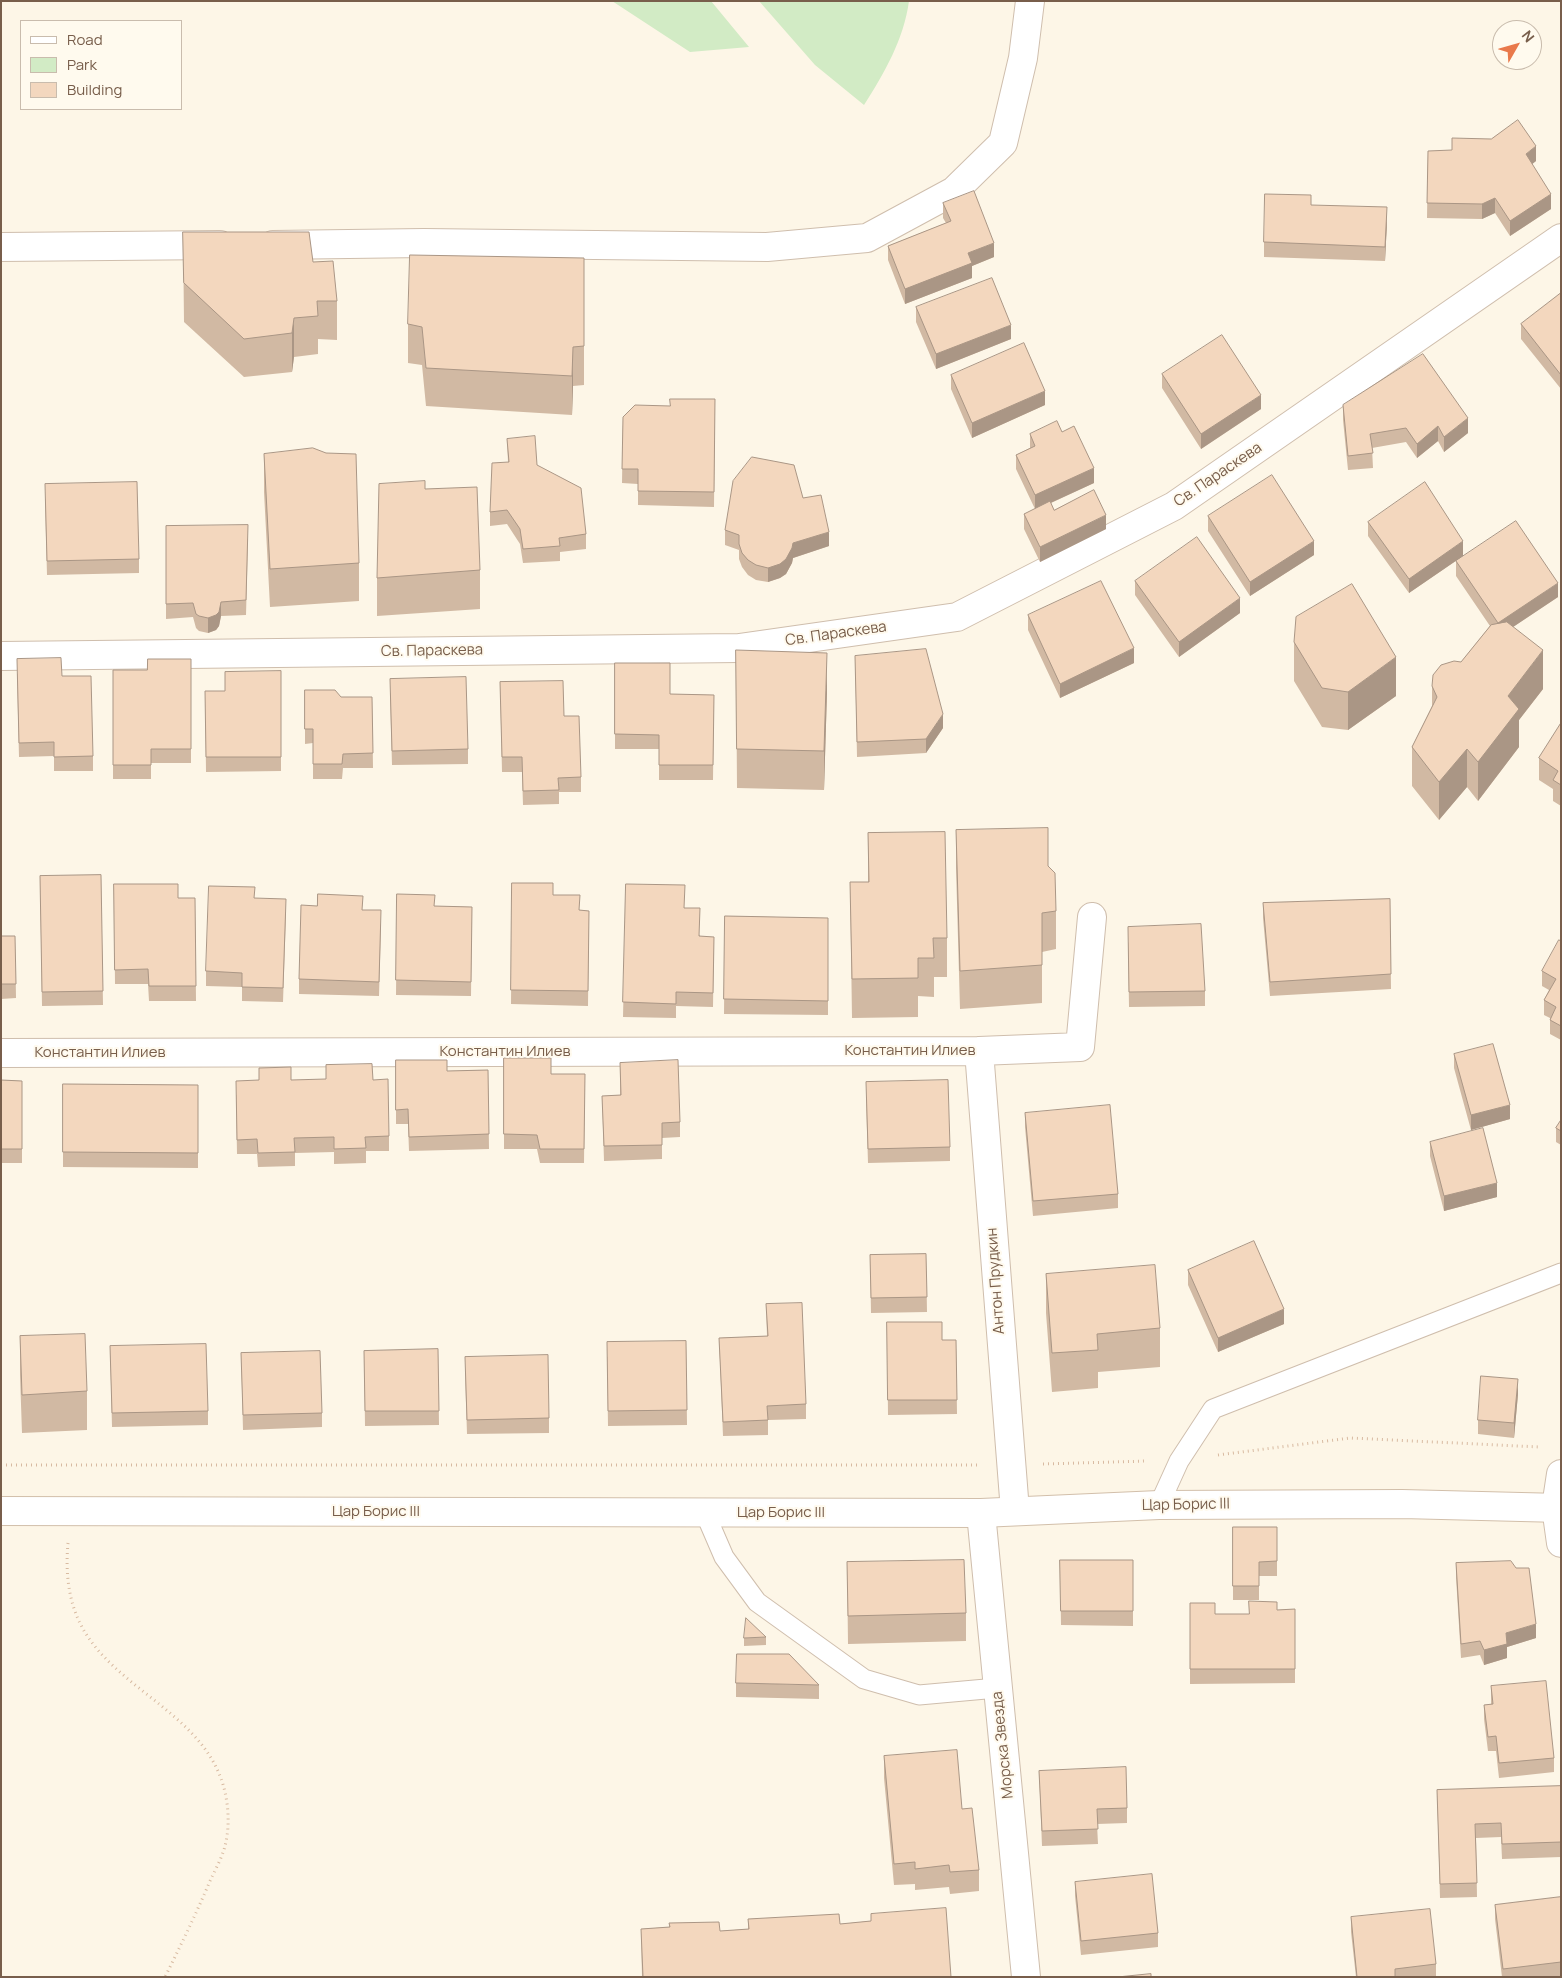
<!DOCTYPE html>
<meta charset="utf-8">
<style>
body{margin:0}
#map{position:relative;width:1562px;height:1978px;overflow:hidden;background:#fdf6e7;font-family:Manrope,sans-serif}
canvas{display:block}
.frame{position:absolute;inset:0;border:2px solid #785e4b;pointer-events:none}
.legend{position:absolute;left:20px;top:20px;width:162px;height:90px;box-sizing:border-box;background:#fffaee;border:1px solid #c9bcad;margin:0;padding:6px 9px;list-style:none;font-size:15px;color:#785e4b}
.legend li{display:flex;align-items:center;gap:10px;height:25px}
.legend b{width:25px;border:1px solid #c9bcad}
.north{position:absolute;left:1492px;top:20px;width:50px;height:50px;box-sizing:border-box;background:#fffaee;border:1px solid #c9bcad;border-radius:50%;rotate:52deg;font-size:14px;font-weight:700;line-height:20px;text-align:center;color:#785e4b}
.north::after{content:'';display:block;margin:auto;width:18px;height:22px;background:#e9794b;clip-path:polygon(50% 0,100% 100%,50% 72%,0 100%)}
</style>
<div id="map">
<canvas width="1562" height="1978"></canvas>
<div class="frame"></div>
<ul class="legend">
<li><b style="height:6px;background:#fff"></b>Road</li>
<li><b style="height:14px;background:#d2ebc5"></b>Park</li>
<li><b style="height:14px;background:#f3d7be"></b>Building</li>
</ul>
<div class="north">N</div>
</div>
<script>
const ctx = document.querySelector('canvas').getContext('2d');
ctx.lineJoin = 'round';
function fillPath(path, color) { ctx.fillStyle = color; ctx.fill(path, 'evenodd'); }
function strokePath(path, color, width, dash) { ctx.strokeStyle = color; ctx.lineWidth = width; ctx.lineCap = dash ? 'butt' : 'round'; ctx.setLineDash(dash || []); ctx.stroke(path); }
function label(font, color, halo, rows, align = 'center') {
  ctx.font = font + ' Manrope,sans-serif'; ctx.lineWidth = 4; ctx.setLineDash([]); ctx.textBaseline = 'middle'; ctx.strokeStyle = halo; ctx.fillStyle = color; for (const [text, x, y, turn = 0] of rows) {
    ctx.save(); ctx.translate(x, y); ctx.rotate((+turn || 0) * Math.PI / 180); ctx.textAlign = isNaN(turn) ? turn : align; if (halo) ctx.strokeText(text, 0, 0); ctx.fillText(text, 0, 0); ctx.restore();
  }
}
const green = new Path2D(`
 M612 1H711L749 47 690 52Z
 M759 1H909C904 39 884 74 864 105L815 65Z`);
const path = new Path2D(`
 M1218 1455 1350 1438 1540 1447
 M1043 1464 1147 1461
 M1 1465H979
 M68 1543C65 1576 69 1609 88 1637 128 1696 212 1720 226 1797 229 1813 229 1831 225 1846 222 1858 215 1870 210 1881 196 1914 181 1945 165 1977`);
const lane = new Path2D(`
 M1159 1505 1179 1461 1213 1409 1561 1273
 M705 1513 724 1557 757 1602 864 1679 919 1695 997 1688`);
const street = new Path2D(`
 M273 245 424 243 767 247 867 238 954 191 1003 143 1023 58 1030 1
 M1 247 220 245
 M1 656 739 648 957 617 1174 506 1561 238
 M979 1051 1015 1511
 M1 1053 979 1051 1080 1047 1092 917
 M1561 1474 1556 1507 1561 1543
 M981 1513 1026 1977`);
const secondary = new Path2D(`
 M1 1511 981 1513 1159 1505 1402 1504 1561 1508`);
const wall = new Path2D(`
 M1428 151 1536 161 1532 164 1551 209 1510 236 1495 213 1482 219 1427 218Z
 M943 203 994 257 972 266V278L905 304 888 260V246L946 223 943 218Z
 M1387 222 1385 261 1264 257V242Z
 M183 232 313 262 337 301V340L318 339V354L294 357 292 372 244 377 184 322Z
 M584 258V385L573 386 572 415 426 406 422 365 408 363V324Z
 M1561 293V389L1521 339V324Z
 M916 307 1011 339 936 369 916 322Z
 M1162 374 1261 409 1201 449 1162 388Z
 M951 375 1045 405 972 438 951 389Z
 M715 399 714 507 638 505V484L622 483 623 417 670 406Z
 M1343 405 1468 433 1444 452 1438 441 1417 458 1406 442 1372 448 1373 468 1348 470 1343 420Z
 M1062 432 1094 483 1051 503 1054 510 1106 529 1040 562 1024 529V514L1035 509 1016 469V455L1030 448V434Z
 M507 439 537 465 586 534V549L560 552V561L523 563 520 544 507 524 490 526V512L508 462Z
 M264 454 359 563V601L270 607 264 492Z
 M425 489 480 570V609L377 616V578Z
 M803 498 829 546 793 558 792 563 786 574 780 578 768 582 756 580 748 575 742 567 739 559V550L725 545V530Z
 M45 499 139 559V573L47 575Z
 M1208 516 1314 555 1250 596 1208 531Z
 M1368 522 1463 556 1409 593 1368 536Z
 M166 526 248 539 246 615 221 616 219 626 216 630 208 633 199 631 196 628 193 617 166 619Z
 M1456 561 1558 597 1513 627 1543 689 1519 720V747L1478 801 1467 787 1439 820 1412 786V747L1432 706V686L1461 662 1490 626 1456 576Z
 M1135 581 1240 613 1179 657 1135 595Z
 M1028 615 1134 663 1060 698 1028 630Z
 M1294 642 1396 696 1348 730 1322 727 1294 681Z
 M736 650 827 692 824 790 737 788Z
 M855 656 943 728 926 753 857 757Z
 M191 659V763H151V779H113V670H147Z
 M615 663 670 694 714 695 713 780H659V749H615Z
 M281 671V771L206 772 205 691H225Z
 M17 674 62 676 93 756V771H54V756L19 757Z
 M500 682 564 716 581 777V792H559V804L523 805 522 772H502Z
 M305 690 341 697H372L373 768H343L342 779H313V743L305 744Z
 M390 693 468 749V764L392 765Z
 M1561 723V806L1553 801V789L1539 780V758Z
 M956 830 1048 866 1056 911V949L1042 952V1003L960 1009 956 868Z
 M868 833 947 938V977H934V997L918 996V1017L852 1018 850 882H868Z
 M101 875 103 1005 42 1006 40 876Z
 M512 883 553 895 580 910 589 911 588 1006 511 1004Z
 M114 884 178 898H195L196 1001H149L148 984H115Z
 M626 884 685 908 700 936 714 937 713 1007 676 1006V1018L623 1017Z
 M397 894 435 906 472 907 471 996 396 995Z
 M255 898 286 913 283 1002 242 1001V987L206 986V971Z
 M1390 899 1391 989 1270 996 1263 918V903Z
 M363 910 381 925 379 996 299 994V979Z
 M725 916 828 918V1015L724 1014Z
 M1 936H15L16 998 1 999Z
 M1561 941V1040L1550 1034V1018L1544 1015V1000L1549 990 1542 986V971Z
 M1128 942 1205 991V1006L1129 1007Z
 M1454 1054 1510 1119 1471 1130 1454 1068Z
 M504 1058 551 1074H585L584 1163H540L537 1149H504Z
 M396 1060 447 1071 488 1070 489 1149 409 1151 408 1124H396Z
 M620 1063 680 1122V1137L662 1138V1159L604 1161 602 1096 620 1095Z
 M1 1080 22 1081V1163H1Z
 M291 1080H373L389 1136V1151H366V1163L334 1164V1152L295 1153V1166L258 1167 257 1154H237L236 1095Z
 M63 1084 198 1085V1168L63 1167Z
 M866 1097 950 1147V1161L868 1163Z
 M1025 1113 1118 1194V1208L1033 1216 1025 1127Z
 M1561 1120V1145L1556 1142V1128Z
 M1430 1142 1497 1197 1444 1211 1430 1156Z
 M926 1254 927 1312 871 1313 870 1255Z
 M1188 1270 1284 1324 1218 1352 1188 1285Z
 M1046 1274 1160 1328V1367L1098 1372V1388L1052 1392 1046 1313Z
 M766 1304 806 1404V1419L768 1420V1435L723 1436 719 1338 767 1336Z
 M887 1322 942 1340H956L957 1414 888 1415Z
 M20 1336 87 1391V1430L22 1433 20 1375Z
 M686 1341 687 1425 608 1426 607 1357Z
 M110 1346 208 1411V1425L112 1427Z
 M438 1349 439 1425 365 1426 364 1351Z
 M241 1353 322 1413V1427L243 1430Z
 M465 1371 549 1418V1433L467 1434Z
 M1518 1394 1514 1438 1478 1434V1420Z
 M1233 1527H1277V1576H1259V1600H1233Z
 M1060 1560H1133V1626L1061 1625Z
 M847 1562 966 1613V1641L848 1644Z
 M1456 1563 1536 1638 1507 1647V1658L1484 1665 1480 1655 1461 1658 1456 1577Z
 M1190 1603 1215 1614H1249L1277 1610 1295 1609V1683L1190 1684Z
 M766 1637V1645L744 1646V1638Z
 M736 1683 819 1685V1699L736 1697Z
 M1491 1686 1554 1758V1772L1499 1778 1496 1751H1488L1484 1719V1705L1491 1704Z
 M884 1756 962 1809 979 1870V1891L950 1894 949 1887 915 1890V1884L894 1885 884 1778Z
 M1039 1771 1127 1808V1823L1097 1824 1098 1844 1042 1846Z
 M1561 1786V1857L1502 1859 1501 1837 1476 1838 1477 1897 1440 1898 1437 1790Z
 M1075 1882 1158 1933V1947L1081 1955 1075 1896Z
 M1561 1897V1977H1502L1495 1919V1905Z
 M871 1914 951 1977H642L641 1929 669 1927V1923L720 1931 748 1929V1919L840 1924 871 1921Z
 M1351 1917 1436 1964V1977H1356L1351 1932Z`);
const shadedWall = new Path2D(`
 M1536 146V161L1526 169V154Z
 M1551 194V209L1510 236V221Z
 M1495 198V213L1482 219V204Z
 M1387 207V222L1385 261V247Z
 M994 243V257L972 266V278L905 304V289L968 253Z
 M294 318V357L292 372V333Z
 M1011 325V339L936 369V354Z
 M573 347V386L572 415V376Z
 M1045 391V405L972 438V423Z
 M1261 395V409L1201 449V434Z
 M1468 418V433L1444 452V437Z
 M1438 426V441L1417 458V444Z
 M1094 468V483L1035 510V495Z
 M1106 515V529L1040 562V547Z
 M829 532V546L793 558 792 563 786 574 780 578 768 582V568L793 543Z
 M1314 541V555L1250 596V582Z
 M1463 541V556L1409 593V579Z
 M1558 583V597L1498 637V623Z
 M1240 598V613L1179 657V642Z
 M221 602V616L219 626 216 630 208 633V618Z
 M1134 648V663L1060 698V684Z
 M1543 650V689L1519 720V747L1478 801V762L1508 696Z
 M827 653V692L824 790V751Z
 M1396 657V696L1348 730V692Z
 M943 714V728L926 753V739Z
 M1467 749V787L1439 820V782Z
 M1510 1105V1119L1471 1130V1115Z
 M1497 1183V1197L1444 1211V1196Z
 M1284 1309V1324L1218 1352V1338Z
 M1518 1379V1394L1514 1438V1423Z
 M1536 1624V1638L1507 1647V1658L1484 1665V1650L1506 1633Z`);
const building = new Path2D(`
 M1518 120 1536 146 1526 154 1551 194 1510 221 1495 198 1482 204 1427 203 1428 151 1452 150V138L1491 139Z
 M974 191 994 243 968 253 972 263 905 289 888 246 951 221 943 203Z
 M1265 194 1311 195V205L1387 207 1385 247 1264 242Z
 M183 232H309L313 262 333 261 337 301H317L318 316 294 318 292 333 244 339 184 283Z
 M410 255 584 258V346L573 347 572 376 426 368 422 327 408 324Z
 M992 278 1011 325 936 354 916 307Z
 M1561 293V375L1521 324Z
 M1222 335 1261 395 1201 434 1162 374Z
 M1024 343 1045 391 972 423 951 375Z
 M1423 354 1468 418 1444 437 1438 426 1417 444 1406 428 1370 434 1373 453 1348 456 1343 405Z
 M670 399H715L714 492 638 491V469H622L623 417 635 405 670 406Z
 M1057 421 1062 432 1074 426 1094 468 1035 495 1016 455 1035 446 1030 434Z
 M535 436 537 465 581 488 586 534 559 538 560 546 523 549 520 529 507 510 490 512 492 463 509 462 507 439Z
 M313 448 326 453 356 454 359 563 270 569 264 454Z
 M752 457 794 465 803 498 821 495 829 532 793 543 792 548 786 559 780 564 768 568 756 565 748 560 742 553 739 544V535L725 530 733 481Z
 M1272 475 1314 541 1250 582 1208 516Z
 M425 481V489L477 487 480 570 377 578 379 484Z
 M137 482 139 559 47 561 45 484Z
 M1425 482 1463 541 1409 579 1368 522Z
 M1094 490 1106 515 1040 547 1024 514 1050 501 1054 510Z
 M1516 521 1558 583 1498 623 1456 561Z
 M248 525 246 600 221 602 219 612 216 615 208 618 199 616 196 614 193 603 166 604V526Z
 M1197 537 1240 598 1179 642 1135 581Z
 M1101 581 1134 648 1060 684 1028 615Z
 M1352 584 1396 657 1348 692 1322 688 1294 642 1296 617Z
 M1507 622 1543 650 1508 696 1519 709 1478 762 1467 749 1439 782 1412 747 1437 697 1432 686 1433 675 1441 665 1454 661 1461 662 1491 625Z
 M926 649 943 714 926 739 857 742 855 656Z
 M736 650 827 653 824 751 737 749Z
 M61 658 62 676H91L93 756 54 757V742L19 743 17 659Z
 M148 659H191V749H151V765H113V670H147Z
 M615 663H670V694L714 695 713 765H659V735L615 734Z
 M281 671V757H206L205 691H225V672Z
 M466 677 468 749 392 751 390 679Z
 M563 681 564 716H579L581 777 558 778 559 790 523 791 522 757H502L500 682Z
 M305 690H335L341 697H372L373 753 343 754 342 764H313V729H305Z
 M1561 723V785L1553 780 1558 771 1539 758Z
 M1048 828V866L1055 873 1056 911 1042 913V965L960 971 956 830Z
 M945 832 947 938H933L934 958H918V978L852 979 850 882H869L868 833Z
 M101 875 103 991 42 992 40 876Z
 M512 883H553V895H580L579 910 589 911 588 991 511 990Z
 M114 884H178V898H195L196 986H149L148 969 115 970Z
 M626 884 685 885 684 908H700L699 936 714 937 713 993 676 992V1004L623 1002Z
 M209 886 255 887 254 898 286 899 283 988 242 987V973L206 971Z
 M318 894 363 896 362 910H381L379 982 299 979 301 905 317 906Z
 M397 894 435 895 434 906 472 907 471 982 396 980Z
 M1390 899 1391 974 1270 982 1263 903Z
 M725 916 828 918V1001L724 999Z
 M1201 924 1205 991 1129 992 1128 927Z
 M1 936H15L16 984H1Z
 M1559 940 1561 941V1026L1550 1020 1556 1007 1544 1000 1556 979 1542 971Z
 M1493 1044 1510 1105 1471 1115 1454 1054Z
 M504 1058H551V1074H585L584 1149H540L537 1135 504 1134Z
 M396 1060H447V1071L488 1070 489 1134 409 1137 408 1109 396 1110Z
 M678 1060 680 1122 662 1123V1145L604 1146 602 1096 621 1095 620 1063Z
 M372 1064 373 1080 388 1079 389 1136 365 1137 366 1148 334 1149V1137L294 1138 295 1152 258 1153 257 1139 237 1140 236 1081 259 1080V1068L291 1067V1080L326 1079V1065Z
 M1 1080 22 1081V1149H1Z
 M948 1080 950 1147 868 1149 866 1082Z
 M63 1084 198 1085V1153L63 1152Z
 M1110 1105 1118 1194 1033 1201 1025 1113Z
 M1561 1120V1131L1556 1128Z
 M1483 1128 1497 1183 1444 1196 1430 1142Z
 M1254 1241 1284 1309 1218 1338 1188 1270Z
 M926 1254 927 1297 871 1298 870 1255Z
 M1155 1265 1160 1328 1097 1334 1098 1350 1052 1353 1046 1274Z
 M802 1303 806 1404 767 1406 768 1420 723 1422 719 1338 768 1336 766 1304Z
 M887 1322H942V1340H956L957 1400H888Z
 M85 1334 87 1391 22 1395 20 1336Z
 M686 1341 687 1410 608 1411 607 1342Z
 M206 1344 208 1411 112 1413 110 1346Z
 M438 1349 439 1411H365L364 1351Z
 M320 1351 322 1413 243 1415 241 1353Z
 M548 1355 549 1418 467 1420 465 1357Z
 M1481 1376 1518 1379 1514 1423 1478 1420Z
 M1233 1527H1277V1561L1259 1562V1586H1233Z
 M964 1560 966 1613 848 1616 847 1562Z
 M1060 1560H1133V1611H1061Z
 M1511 1561 1516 1568H1529L1536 1624 1506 1633 1507 1644 1484 1650 1480 1641 1461 1644 1456 1563Z
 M1249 1601 1277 1602V1610L1295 1609V1669H1190V1603H1215V1614H1249Z
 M746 1618 766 1637 744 1638Z
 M737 1654H789L819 1685 736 1683Z
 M1546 1681 1554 1758 1499 1763 1496 1736 1488 1737 1484 1705 1493 1704 1491 1686Z
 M957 1750 962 1809 972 1808 979 1870 950 1872 949 1865 915 1869V1862L894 1864 884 1756Z
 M1126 1767 1127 1808 1097 1809 1098 1829 1042 1831 1039 1771Z
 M1561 1786V1842L1502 1844 1501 1823 1475 1824 1477 1883 1440 1884 1437 1790Z
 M1152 1874 1158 1933 1081 1941 1075 1882Z
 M1561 1897V1962L1503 1969 1495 1905Z
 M946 1908 951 1977H643L641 1929 670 1927 669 1923 719 1922 720 1931 749 1929 748 1919 839 1914 840 1924 871 1921V1914Z
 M1430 1909 1436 1964 1395 1969V1977H1357L1351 1917Z
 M1151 1974V1977H1118Z`);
const streetNames = [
 ["Св. Параскева",1218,475,-34],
 ["Св. Параскева",836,634,-8],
 ["Св. Параскева",432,651,-1],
 ["Константин Илиев",910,1051],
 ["Константин Илиев",505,1052],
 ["Константин Илиев",100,1053],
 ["Антон Прудкин",996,1281,-94],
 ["Цар Борис III",1186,1505,-1],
 ["Цар Борис III",376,1512],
 ["Цар Борис III",781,1513],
 ["Морска Звезда",1003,1745,-96]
];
fillPath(green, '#d2ebc5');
strokePath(lane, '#cfbead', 21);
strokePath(street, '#cfbead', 30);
strokePath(secondary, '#d2bfaa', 30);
strokePath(path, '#d8baa1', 3, [1, 4]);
strokePath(lane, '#fff', 19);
strokePath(street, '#fff', 28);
strokePath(secondary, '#fff', 28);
fillPath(wall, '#d1b9a3');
fillPath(shadedWall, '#aa9685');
fillPath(building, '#f3d7be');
strokePath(building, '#aa9685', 1);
label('15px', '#785e4b', '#fffaee', streetNames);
</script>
